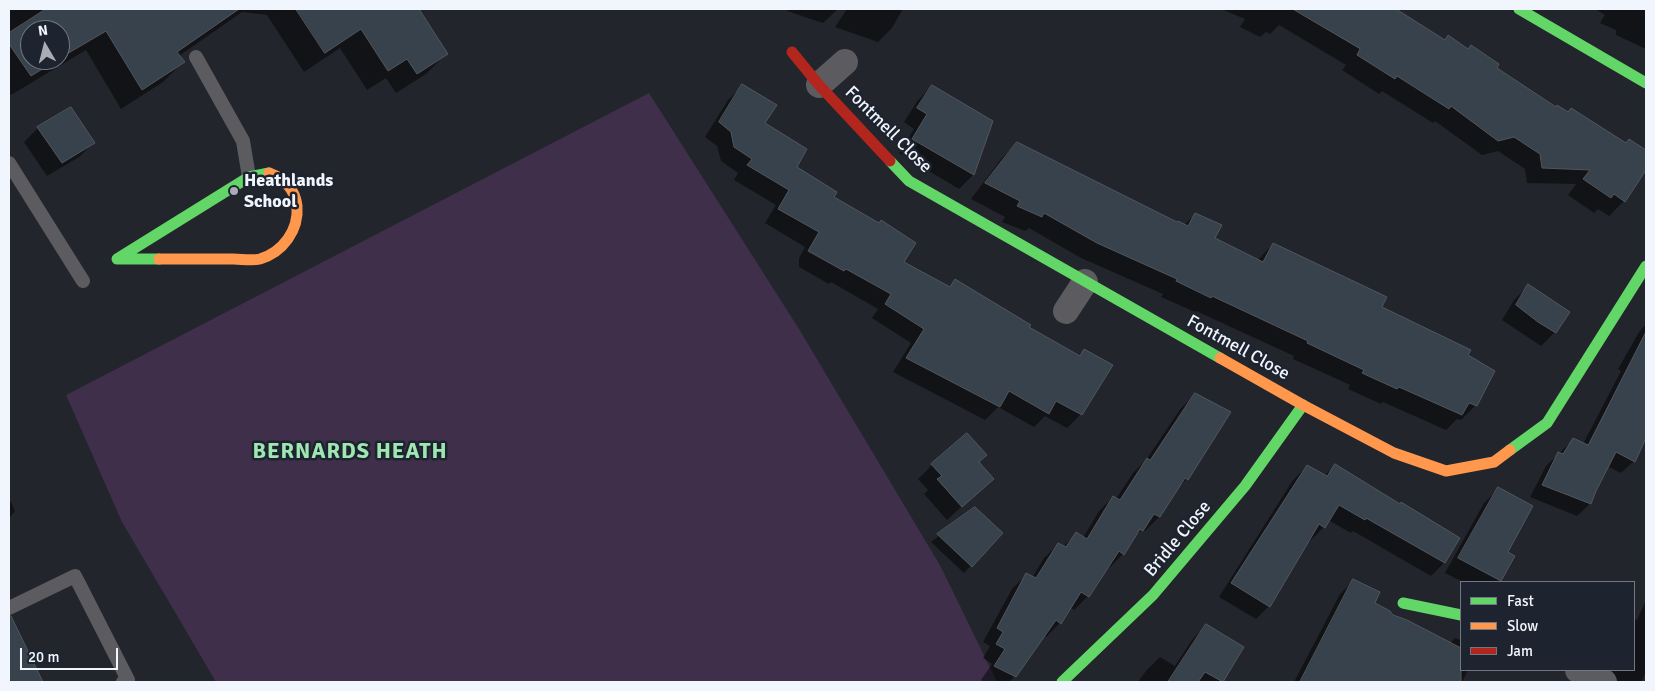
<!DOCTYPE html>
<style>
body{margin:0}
#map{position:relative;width:1655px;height:691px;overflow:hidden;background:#22252b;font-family:Signika,sans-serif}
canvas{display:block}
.frame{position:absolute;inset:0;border:10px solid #f1f5fd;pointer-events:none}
.legend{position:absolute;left:1460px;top:581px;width:175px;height:90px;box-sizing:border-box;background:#1e242f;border:1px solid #727881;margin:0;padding:6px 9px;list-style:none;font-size:15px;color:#f1f5fd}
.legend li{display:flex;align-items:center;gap:10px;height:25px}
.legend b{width:25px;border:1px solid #727881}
.north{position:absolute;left:20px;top:20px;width:50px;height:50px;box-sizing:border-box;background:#1e242f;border:1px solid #727881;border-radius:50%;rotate:352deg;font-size:14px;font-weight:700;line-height:20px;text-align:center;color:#f1f5fd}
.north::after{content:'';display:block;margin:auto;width:18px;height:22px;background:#a9acb4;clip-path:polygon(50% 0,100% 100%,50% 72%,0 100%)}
.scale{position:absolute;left:20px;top:648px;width:98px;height:22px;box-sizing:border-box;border:2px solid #f1f5fd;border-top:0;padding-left:6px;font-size:15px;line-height:18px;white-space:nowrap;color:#f1f5fd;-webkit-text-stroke:4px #1e242f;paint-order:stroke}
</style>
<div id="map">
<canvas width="1655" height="691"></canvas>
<div class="frame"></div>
<ul class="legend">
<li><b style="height:6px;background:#63d668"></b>Fast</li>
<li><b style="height:6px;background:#ff974d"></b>Slow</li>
<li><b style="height:6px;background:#b3261e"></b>Jam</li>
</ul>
<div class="north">N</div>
<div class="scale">20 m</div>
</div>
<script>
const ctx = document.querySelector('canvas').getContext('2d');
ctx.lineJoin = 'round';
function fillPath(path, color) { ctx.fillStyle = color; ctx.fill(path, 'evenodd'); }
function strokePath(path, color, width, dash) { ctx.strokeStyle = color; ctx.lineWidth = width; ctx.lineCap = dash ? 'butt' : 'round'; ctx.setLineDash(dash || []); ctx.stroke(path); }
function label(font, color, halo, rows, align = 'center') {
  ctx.font = font + ' Signika,sans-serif'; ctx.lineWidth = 5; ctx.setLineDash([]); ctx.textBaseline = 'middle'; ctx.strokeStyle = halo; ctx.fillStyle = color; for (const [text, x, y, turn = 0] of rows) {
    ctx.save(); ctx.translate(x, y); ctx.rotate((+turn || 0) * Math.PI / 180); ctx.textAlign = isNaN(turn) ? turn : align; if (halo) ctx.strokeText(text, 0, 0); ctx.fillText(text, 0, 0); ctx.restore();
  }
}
const green = new Path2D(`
 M649 93 799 329 941 567 997 682H216L122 522 66 395Z`);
const shadow = new Path2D(`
 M9 9H418L446 54 426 74 396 93 386 78 367 90 340 48 304 72 267 15 242 12 179 56 183 62 163 82 121 109 86 50 11 95 9 92ZM30 30H60V60H30Z
 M788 9H838L823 23 787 11Z
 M847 9H903L892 28 878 42 835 27Z
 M1221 9H1391L1444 41 1496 69 1555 109 1646 160V168L1624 201 1609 216 1598 209 1594 213 1568 195 1576 184 1527 183 1525 169 1498 151 1482 155 1435 121 1433 123 1382 91 1379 94 1342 70 1346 65 1279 25 1270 34 1266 32 1260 37 1240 27 1245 19Z
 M1595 9H1646V49L1616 35V30L1600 23 1605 15Z
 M742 86 764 124 795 167 832 197 903 262 948 288 955 281 1027 328 1078 357 1085 350 1081 414 1067 428 1045 416 1034 427 998 407 985 420 893 372 911 343 872 318 878 309 831 282 829 284 799 267V258L805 247 765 223 776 205 734 180 738 173 721 161 717 146 705 137 728 100Z
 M932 86 992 122 973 175 959 189 899 153 914 129 904 122 918 100Z
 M71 108 93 143 79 157 47 176 24 142 38 128Z
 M1017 143 1177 224 1184 225 1195 215 1213 238 1258 260 1273 244 1467 356 1476 405 1461 420 1457 419 1446 430 1383 402 1381 404 1348 389 1350 385 1293 359 1294 356 1196 311 1195 312 1161 297 1163 294 1081 258 1029 228 1025 231 1002 222 1005 217 971 199 1001 159Z
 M1528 286 1555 332 1541 346 1502 320 1514 300Z
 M1646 324V435L1634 461 1621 473 1607 466 1590 504 1577 516 1530 497 1546 466 1574 439 1583 444 1621 371 1618 369 1639 332Z
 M1196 394 1187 479 1176 489 1159 517 1145 531 1142 529 1131 541 1123 554 1109 568 1107 567 1088 596 1074 610 1070 607 1060 623 1046 637 1044 636 1015 676 1009 682H985L981 680 992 664 983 658 990 646 983 642 1012 589 1026 575 1032 578 1044 558 1058 544 1063 547 1076 534 1083 538 1099 511 1113 497 1116 499 1133 473 1146 460 1181 408Z
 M977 462 992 479 947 520 924 494 928 490 918 479 932 465Z
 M1335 465 1458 539 1444 563 1431 576 1353 531 1351 533 1328 520 1324 527 1310 541 1308 540 1269 606 1256 619 1219 597 1293 480 1307 466 1324 476Z
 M1498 489 1507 553 1500 580 1497 582H1463L1445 573 1484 503Z
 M9 498 15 511 9 518Z
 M974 509 1001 534 964 573 931 542Z
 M1353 581 1373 604 1392 616 1450 643 1455 638 1461 640V670H1468L1462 682H1294L1340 594Z
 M1646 600V672L1641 682H1599L1592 670H1634V618L1637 620Z
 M11 620 41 682H9V622Z
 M1206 625 1243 648 1221 682H1138L1146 671 1160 657 1175 666 1192 640Z`);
const building = new Path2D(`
 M46 9H239L177 52 185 62 142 90 106 31 60 58V30H30V60H57L31 76 9 44V33Z
 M296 9H419L448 54 417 74 407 59 388 71 361 29 325 53Z
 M1293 9H1396L1445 40 1448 35 1468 49 1471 45 1499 64 1497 68 1556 107 1557 105 1568 112 1571 108 1626 143 1629 139 1646 150V170L1625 202 1614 194 1611 198 1583 179 1590 170 1542 168 1540 154 1514 137 1498 141 1451 106 1449 109 1397 76 1395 79 1357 55 1360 49Z
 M742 84 777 105 765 123 807 149 797 167 837 192 834 197 879 223 881 220 916 243 904 262 950 287 955 279 1031 325 1029 327 1080 356 1084 349 1113 365 1082 415 1056 401 1049 414 1009 391 1000 407 906 358 924 329 885 304 891 294 846 269 844 271 808 251 819 232 778 209 789 190 747 165 752 159 734 147 731 132 719 122Z
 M932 85 993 121 974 175 912 139 927 114 917 108Z
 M71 107 95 143 62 163 37 127Z
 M1017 142 1177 222 1178 221 1188 226 1195 213 1222 225 1215 238 1263 262 1273 243 1387 297 1382 307 1471 350 1468 355 1495 371 1477 406 1469 403 1462 415 1399 387 1397 389 1362 373 1364 370 1307 343 1308 341 1212 296 1211 298 1176 281 1177 279 1097 243 1044 213 1042 217 1017 206 1020 201 985 183Z
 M1528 284 1570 312 1556 333 1538 322 1516 305Z
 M1646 332V438L1635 462 1616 452 1596 491 1591 504 1542 485 1558 452 1563 454 1573 438 1588 445Z
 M1195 393 1231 412 1188 480 1185 478 1160 517 1154 514 1143 531 1140 529 1124 555 1119 551 1089 597 1081 592 1061 624 1056 620 1016 677 994 666 1005 649 996 644 1003 632 997 628 1026 573 1036 578 1058 543 1066 547 1076 532 1087 539 1113 496 1120 500 1147 458 1150 460Z
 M967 433 987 455 979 462 994 479 962 507 937 479 942 476 931 464Z
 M1335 464 1400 504 1401 502 1460 538 1445 563 1366 518 1365 520 1339 505 1325 528 1319 524 1270 607 1231 583 1307 465 1327 476Z
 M1498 487 1533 506 1508 552 1515 556 1501 581 1458 558Z
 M975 507 1003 533 972 567 937 534Z
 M1353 579 1380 592 1375 603 1390 611 1393 615 1407 620 1461 648V682H1300Z
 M11 616 43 682H9V617Z
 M1206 624 1244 647 1223 682 1205 672 1198 682H1168Z`);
const lane = new Path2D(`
 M196 57 243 141 249 177
 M9 163 83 281
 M9 608 75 576 128 680 123 682`);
const street = new Path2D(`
 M819 85 845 62
 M1066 311 1085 282
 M1578 670 1604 682`);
const fast = new Path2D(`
 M1519 9 1646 83
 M890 161 909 181 1220 358
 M159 259H117L249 177 269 173
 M1510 450 1547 423 1646 266
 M1403 603 1461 615
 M1062 682 1153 595 1245 486 1303 405`);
const slow = new Path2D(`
 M159 259C184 259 208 259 233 259 241 259 252 261 260 259 283 252 299 230 297 206 295 189 285 179 269 173
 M1220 358 1303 405 1394 453 1446 471 1494 462 1510 450`);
const jam = new Path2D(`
 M792 52 819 85 890 161`);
const markers = [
 [234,191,5,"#a9acb4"]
];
const streetNames = [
 ["Fontmell Close",888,130,45],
 ["Fontmell Close",1238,348,29],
 ["Bridle Close",1178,539,-50]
];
const poiNames = [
 ["Heathlands",244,181],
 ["School",244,202]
];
const districtNames = [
 ["BERNARDS HEATH",350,452]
];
fillPath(green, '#3f2f4a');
fillPath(shadow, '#0007');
fillPath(building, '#37424c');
strokePath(building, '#53565b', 1);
strokePath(lane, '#5c5c60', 14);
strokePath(street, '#5c5c60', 26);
strokePath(fast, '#63d668', 11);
strokePath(slow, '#ff974d', 11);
strokePath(jam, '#b3261e', 11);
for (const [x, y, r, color] of markers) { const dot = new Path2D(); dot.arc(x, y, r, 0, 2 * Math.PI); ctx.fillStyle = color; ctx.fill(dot); strokePath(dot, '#1e242f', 2); }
label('18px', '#f1f5fd', '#1e242f', streetNames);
label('bold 18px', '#f1f5fd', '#1e242f', poiNames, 'left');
ctx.letterSpacing = '1px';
label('bold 22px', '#a0e6b2', '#1e242f', districtNames);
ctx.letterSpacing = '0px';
</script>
